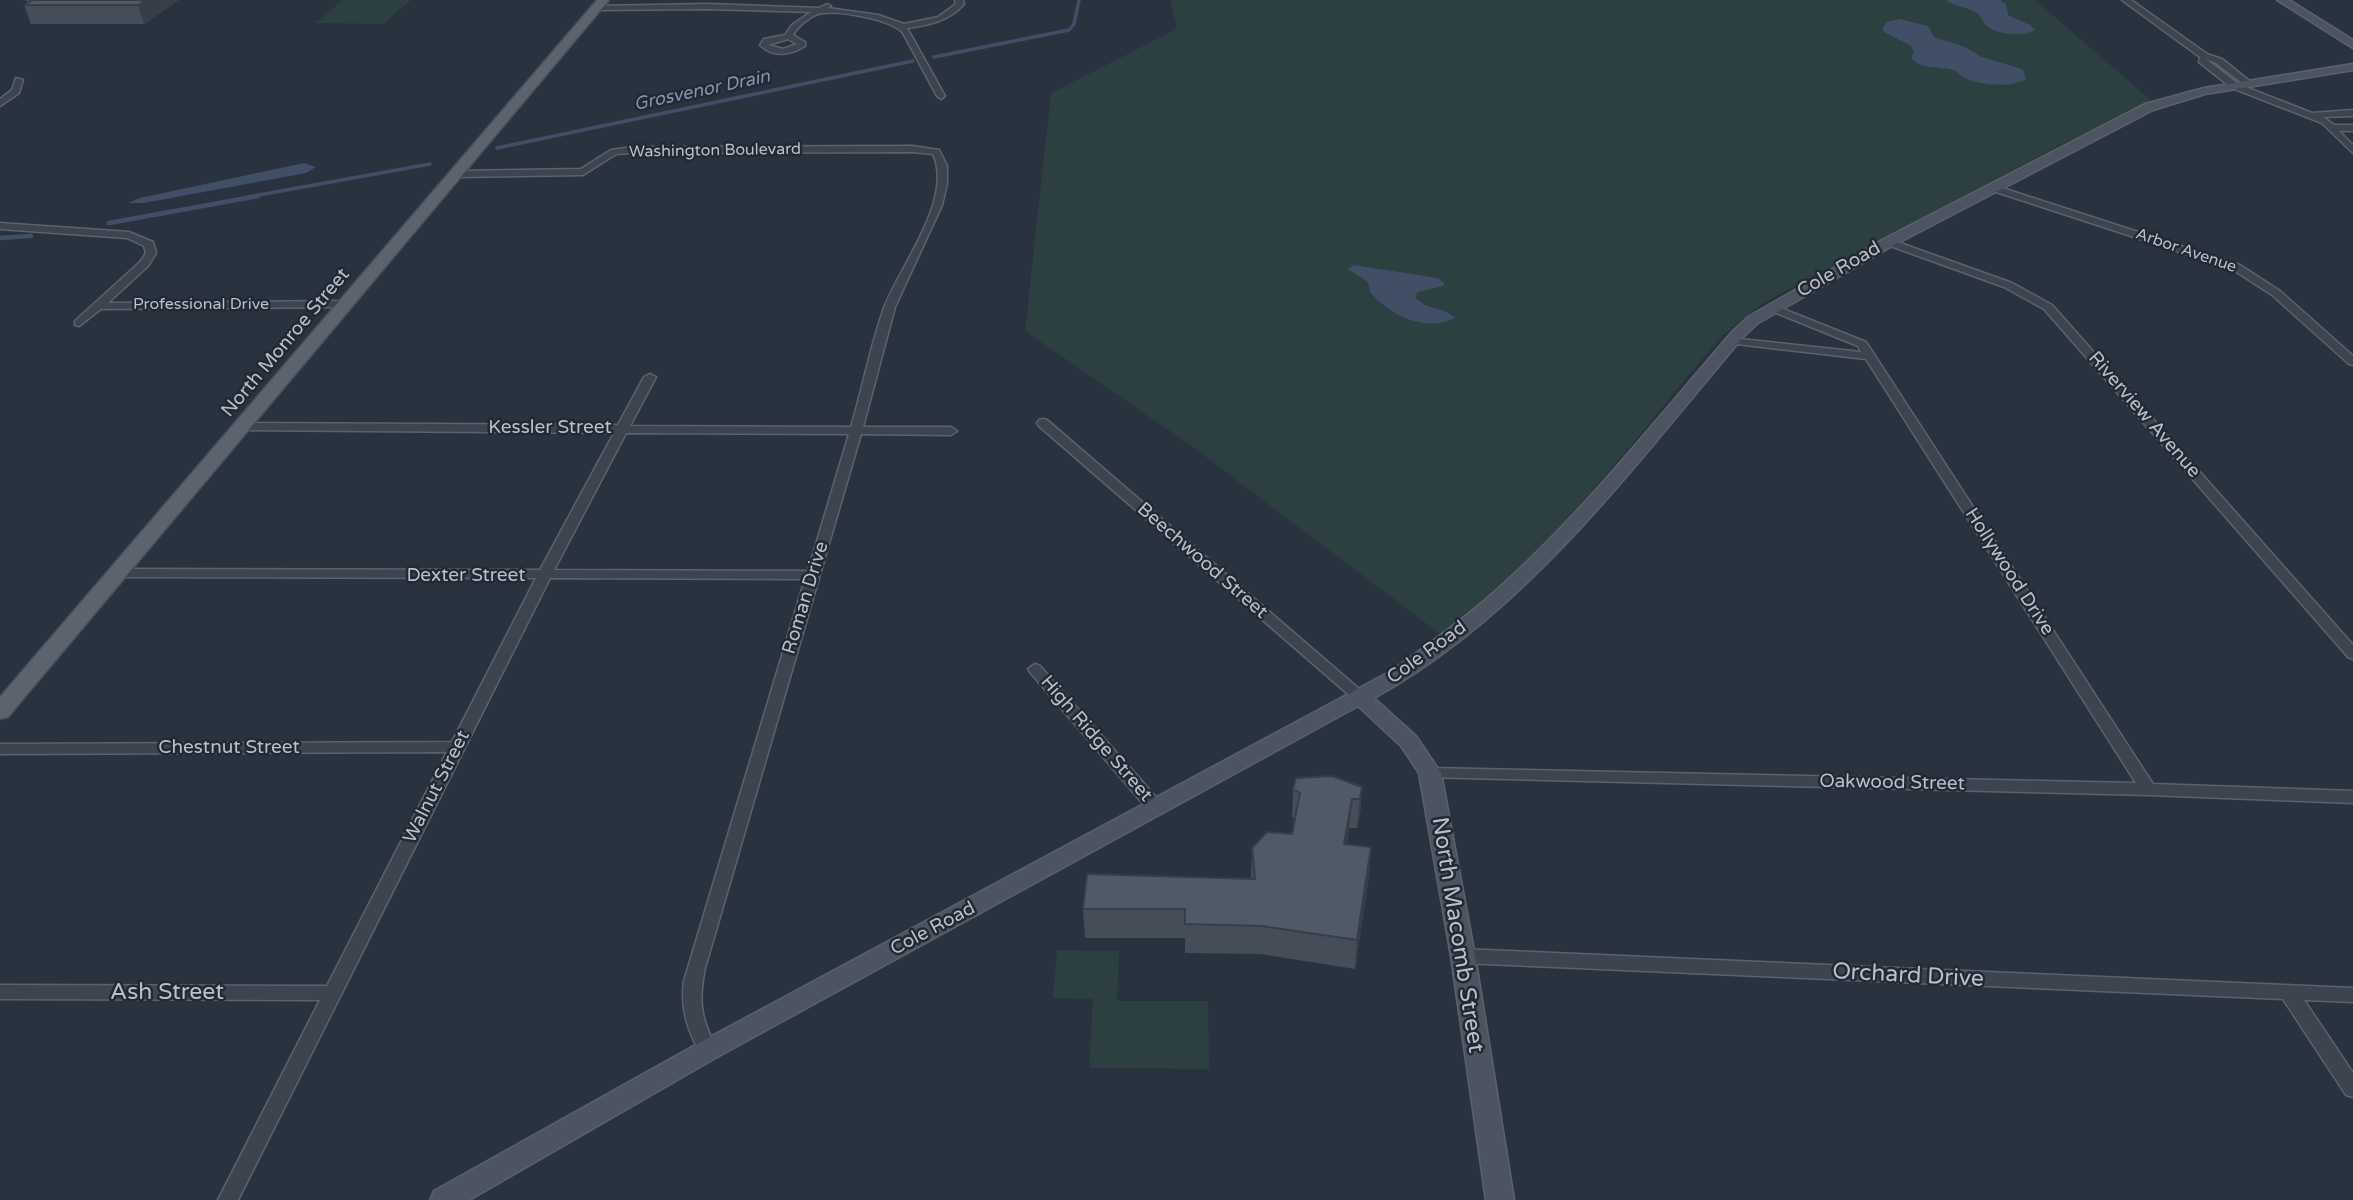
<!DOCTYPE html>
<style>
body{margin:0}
canvas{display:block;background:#29323f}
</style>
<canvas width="2353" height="1200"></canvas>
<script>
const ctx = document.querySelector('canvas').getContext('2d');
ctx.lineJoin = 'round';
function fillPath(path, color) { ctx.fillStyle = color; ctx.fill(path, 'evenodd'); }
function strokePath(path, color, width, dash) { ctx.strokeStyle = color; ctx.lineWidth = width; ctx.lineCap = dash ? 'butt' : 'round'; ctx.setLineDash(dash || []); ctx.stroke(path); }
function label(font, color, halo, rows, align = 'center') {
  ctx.font = font + ' "Varela Round",sans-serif'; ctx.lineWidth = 5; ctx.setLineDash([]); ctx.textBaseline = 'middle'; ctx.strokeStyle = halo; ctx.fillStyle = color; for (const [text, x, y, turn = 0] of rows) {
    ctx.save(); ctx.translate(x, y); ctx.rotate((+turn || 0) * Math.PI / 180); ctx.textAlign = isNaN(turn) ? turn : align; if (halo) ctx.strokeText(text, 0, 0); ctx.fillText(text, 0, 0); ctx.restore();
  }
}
const green = new Path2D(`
 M343 0H411L383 24 315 23Z
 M1170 0H2035L2152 101 2056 147 1761 304 1719 339C1632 441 1550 556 1440 634L1193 447 1025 331 1051 93 1177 29Z
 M1057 950 1119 951 1117 1001H1208L1209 1069 1089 1068 1093 999 1053 998Z`);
const water = new Path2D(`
 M1946 0H2000L2006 4 2008 15 2030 25 2035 30C2025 37 1997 35 1987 26 1982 23 1982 16 1977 13 1968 7 1955 7 1946 0Z
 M1900 19 1928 26 1934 37 1965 47 1982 57 2016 67 2023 70 2026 79C2013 88 1982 85 1967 79 1961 77 1959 72 1953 70 1939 66 1922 70 1911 58L1914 52 1911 46 1884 32 1882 28 1887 22Z
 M304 163 316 167 306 173 144 203H128L140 198Z
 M1354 265 1438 278 1445 284 1443 286 1418 292 1415 297C1425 310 1445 307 1455 318 1424 333 1390 315 1370 292L1368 282 1348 269Z`);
const streamFar1 = new Path2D(`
 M934 57 1069 30 1074 24 1079 0
 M497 148 913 61
 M248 197 430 164`);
const stream = new Path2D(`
 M109 223 258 196
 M0 238 31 236`);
const street = new Path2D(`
 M955 0H963L964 4C949 21 929 25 907 28L945 96 941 99 937 96 903 33C891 19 841 11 823 13 812 14 798 26 793 35L805 42V46C791 55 773 58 760 45L764 39 785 35 792 25 811 12 708 9 596 10 592 8 596 6 708 4 819 8 827 4 831 6 828 8 878 15 904 24 938 17 956 4ZM788 39 797 44 783 49 768 45Z
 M2122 0H2131L2207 54 2222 59 2253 84 2246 86 2216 63 2206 59 2238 84 2312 113 2353 110V116L2323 117 2334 125H2353V131H2339L2353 145V153L2322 123 2232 88 2199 62 2200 57Z
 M16 78 23 80 19 93 0 106V99L12 90Z
 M912 146 939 150 947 166V184L942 205 895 307 863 427H951L957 431 951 435 861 434 705 968C698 1003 701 1018 717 1050L715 1055 708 1058 701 1055C688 1030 680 1010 684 981L805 579 550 578 238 1200H218L320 1000 0 999V985L327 986 447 752 0 754V744L452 742 536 578 119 577 112 573 119 569 540 570 614 433 240 430 238 427 240 424 244 423 618 425 644 377 650 374 656 377 630 426 851 427C863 387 870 347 884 308 900 266 954 199 933 154L912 152 632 153 616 154 583 175 457 177 452 174 457 171 581 169 611 150 632 147ZM626 433 849 434 808 571 554 570Z
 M1993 185 2240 265 2280 291 2353 356V365L2349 364 2272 295 2232 269 1990 190 1988 188Z
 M0 223 129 232 153 242 156 253 148 266 108 303 346 301 351 304 346 307 101 309 79 326 75 325V321L140 262 146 253 144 246 127 238 0 229Z
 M1889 239 2012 283 2052 305 2353 645V659L2348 657 2044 309 2004 287 1885 244 1884 242Z
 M1773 305 1866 342 2153 784 2353 791V803L2148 795 1424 777 1422 773 1424 769 1430 768 2136 783 1866 359 1727 343V339L1731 338 1861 352 1858 346 1769 310 1768 308Z
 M1043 419 1047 420 1366 695 1369 698 1366 701H1356L1039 426 1037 423 1039 420Z
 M1035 664 1040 666 1163 805 1165 809 1163 813H1151L1030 672 1028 669Z
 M1463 949 2353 988V1002L2304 1000 2353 1073V1097L2346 1095 2283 999 1463 963 1457 961 1454 956 1457 951Z`);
const secondary = new Path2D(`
 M2277 0H2289L2353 40V48Z
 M2353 64V70L2205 94 2153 110 1894 245 1758 323 1743 337C1633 467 1526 614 1374 698L1416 736 1441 773 1475 956 1514 1200H1486L1451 956 1419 773 1401 746 1358 706 717 1057 469 1200H430L434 1191 699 1043 1393 670C1430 643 1468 616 1502 585 1587 508 1658 417 1733 331L1748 317 1884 239 2145 104 2204 88Z`);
const primary = new Path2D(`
 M597 0H609L8 717 0 719V697Z`);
const wall = new Path2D(`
 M26 0H179L144 24H31L24 5 28 3Z
 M1362 787 1360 815 1357 828H1349L1347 844 1371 847 1369 876 1355 969 1260 954 1185 953V938H1085L1083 909 1251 878 1252 848 1292 834 1295 819 1292 817 1293 789Z`);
const shadedWall = new Path2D(`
 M146 0H179L144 24 138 5Z
 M1362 787 1360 815 1357 828 1360 799Z
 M1352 799 1349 828 1342 872 1344 844Z
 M1371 847 1369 876 1355 969 1357 940Z`);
const building = new Path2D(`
 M33 0H146L138 5H24Z
 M1332 776 1362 787 1360 799H1352L1344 844 1371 847 1357 940 1261 926 1185 924V909H1083L1087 874 1255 879 1252 848 1267 832 1292 834 1300 793 1293 789 1296 778Z`);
const farStreetnames = [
 ["Washington Boulevard",715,151,-1],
 ["Arbor Avenue",2186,251,19],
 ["Professional Drive",201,305]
];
const farWaternames = [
 ["Grosvenor Drain",702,91,-12]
];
const streetNames = [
 ["Cole Road",1839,270,-30],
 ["North Monroe Street",286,343,-50],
 ["Riverview Avenue",2144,415,49],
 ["Kessler Street",550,428],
 ["Beechwood Street",1202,561,41],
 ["Hollywood Drive",2009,572,57],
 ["Dexter Street",466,576],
 ["Roman Drive",806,598,-73],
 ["Cole Road",1427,653,-36],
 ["High Ridge Street",1096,739,49],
 ["Chestnut Street",229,748],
 ["Oakwood Street",1892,783,1],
 ["Walnut Street",437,787,-63],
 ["Cole Road",933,929,-28]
];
const nearStreetnames = [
 ["North Macomb Street",1457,935,81],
 ["Orchard Drive",1908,976,3],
 ["Ash Street",167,993]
];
fillPath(green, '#2c3f41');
fillPath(water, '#414f66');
strokePath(streamFar1, '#414f66', 3.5);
strokePath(stream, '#414f66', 4.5);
strokePath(street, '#5b626c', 3);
strokePath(secondary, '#5b626c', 3);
strokePath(primary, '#474d58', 3);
fillPath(street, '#3d444f');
fillPath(secondary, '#4c5361');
fillPath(primary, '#5b636e');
fillPath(wall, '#454d59');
fillPath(shadedWall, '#383e48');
fillPath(building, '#505967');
strokePath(building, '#383e48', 2);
label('16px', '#babfc9', '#222934', farStreetnames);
label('italic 18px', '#8595ad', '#222934', farWaternames);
label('19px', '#babfc9', '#222934', streetNames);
label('23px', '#babfc9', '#222934', nearStreetnames);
</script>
